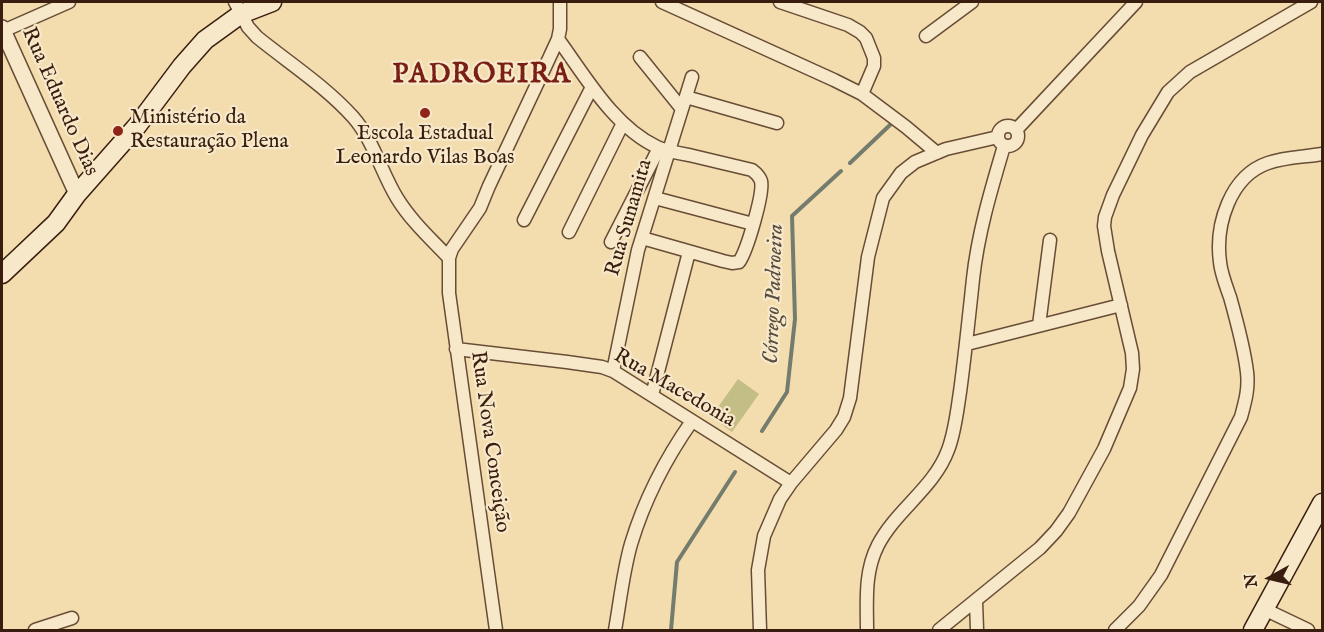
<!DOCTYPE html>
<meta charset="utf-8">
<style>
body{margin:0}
#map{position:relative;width:1324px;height:632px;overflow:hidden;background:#f3dcad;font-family:"IM FELL English",serif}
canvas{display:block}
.frame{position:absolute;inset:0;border:3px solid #391d0f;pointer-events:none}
.north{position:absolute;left:1240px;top:548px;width:60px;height:60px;-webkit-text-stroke:4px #f7e8ca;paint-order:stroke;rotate:262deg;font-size:16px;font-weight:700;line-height:24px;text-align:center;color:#391d0f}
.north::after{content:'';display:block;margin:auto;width:21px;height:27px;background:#391d0f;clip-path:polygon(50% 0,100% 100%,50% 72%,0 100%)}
</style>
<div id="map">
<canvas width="1324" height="632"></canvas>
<div class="frame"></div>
<div class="north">N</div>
</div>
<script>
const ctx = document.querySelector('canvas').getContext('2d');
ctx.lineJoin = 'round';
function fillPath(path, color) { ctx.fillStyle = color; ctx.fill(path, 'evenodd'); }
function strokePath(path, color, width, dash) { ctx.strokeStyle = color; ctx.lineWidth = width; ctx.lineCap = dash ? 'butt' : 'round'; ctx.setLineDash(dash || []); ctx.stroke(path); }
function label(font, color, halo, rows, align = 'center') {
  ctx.font = font + ' "IM FELL English",serif'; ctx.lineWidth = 4.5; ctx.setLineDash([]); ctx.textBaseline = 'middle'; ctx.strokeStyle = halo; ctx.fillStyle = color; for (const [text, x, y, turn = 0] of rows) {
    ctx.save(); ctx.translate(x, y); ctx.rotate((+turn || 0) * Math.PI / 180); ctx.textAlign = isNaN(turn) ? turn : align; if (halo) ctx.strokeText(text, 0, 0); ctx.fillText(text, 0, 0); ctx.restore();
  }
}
const green = new Path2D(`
 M738 379 759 394 732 432 711 417Z`);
const stream = new Path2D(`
 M850 163 890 125
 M762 431 787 392 795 319 792 216 841 171
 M671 630 677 562 735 472`);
const minor = new Path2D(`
 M235 2 248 27 257 37C289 63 325 86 353 117 374 141 381 172 397 198 411 221 431 239 449 258
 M662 2 834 80 862 94 906 127 937 153
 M780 2 848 25 860 32 866 38 874 58V66L862 94
 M3 31 69 2
 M926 36 972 2
 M558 39C585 76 614 127 657 147 666 151 678 153 689 155 710 160 731 165 752 170 756 173 759 175 761 181 764 193 747 251 739 262L732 263 723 261 642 238
 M640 57 682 109
 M686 97 777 123
 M998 136a10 10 0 1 1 20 0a10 10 0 1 1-20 0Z
 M1016 130 1136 2
 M655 198 753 224
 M524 220 592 87
 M569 232 623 123
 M611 242 659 148
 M1039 325 1050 240
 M967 344 1121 305
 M456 349 567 362 602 367 613 371 791 483
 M613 371 638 250 692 77
 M652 395 689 252
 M976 601 977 630
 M1264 609 1308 630
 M35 630 72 618
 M496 630 449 293V258L452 249 480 208 489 186 546 65 558 39 560 29V2
 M615 630C620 602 623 572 631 544 644 501 666 458 692 421
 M760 630 758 570 764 536 780 499 791 483 836 430 844 417 850 398 868 257 883 198 901 173 915 162 946 149 998 137
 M867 630C867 602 864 572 878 545 896 510 934 488 948 450 955 432 957 411 960 392 965 355 969 317 973 279 978 233 991 190 1004 146
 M939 630 1040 548 1056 531 1069 513 1104 449 1130 388 1133 369 1132 353 1108 251 1104 226 1105 217 1113 195 1142 135 1168 92 1190 72 1311 2
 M1115 630 1139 606 1161 575 1241 417C1245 402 1249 389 1247 372 1244 347 1237 322 1230 297 1226 286 1221 273 1220 262 1215 225 1230 176 1268 163 1285 157 1305 157 1322 154`);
const tertiary = new Path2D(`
 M2 28 77 194`);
const secondary = new Path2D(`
 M2 274 56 223 77 194 137 126 182 66 205 40 241 14 272 2
 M1253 630 1322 503`);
const markers = [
 [425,113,6,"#8f2418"],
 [118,131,6,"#8f2418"]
];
const streetNames = [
 ["Rua Eduardo Dias",59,102,66],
 ["Rua Sunamita",630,218,-74],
 ["Rua Macedonia",674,389,30],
 ["Rua Nova Conceição",489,442,82]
];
const poiNames = [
 ["Ministério da",130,119],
 ["Restauração Plena",130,143],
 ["Escola Estadual",425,135,"center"],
 ["Leonardo Vilas Boas",425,159,"center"]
];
const waterNames = [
 ["Córrego Padroeira",775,294,-88]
];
const districtNames = [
 ["PADROEIRA",482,76]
];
fillPath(green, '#c3be85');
strokePath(stream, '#747c6d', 4);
strokePath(minor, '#684d36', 15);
strokePath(tertiary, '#684d36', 18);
strokePath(secondary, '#391d0f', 21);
strokePath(minor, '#f7e8ca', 12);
strokePath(tertiary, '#f7e8ca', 15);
strokePath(secondary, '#f7e8ca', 18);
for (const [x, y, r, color] of markers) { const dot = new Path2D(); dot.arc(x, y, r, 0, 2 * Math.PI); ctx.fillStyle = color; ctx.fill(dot); strokePath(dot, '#f7e8ca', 2); }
label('21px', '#391d0f', '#f7e8ca', streetNames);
label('21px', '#391d0f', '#f7e8ca', poiNames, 'left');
label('italic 22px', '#564d3e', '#f7e8ca', waterNames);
ctx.letterSpacing = '1.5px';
label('bold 27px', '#7a1f14', '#f7e8ca', districtNames);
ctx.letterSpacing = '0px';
</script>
